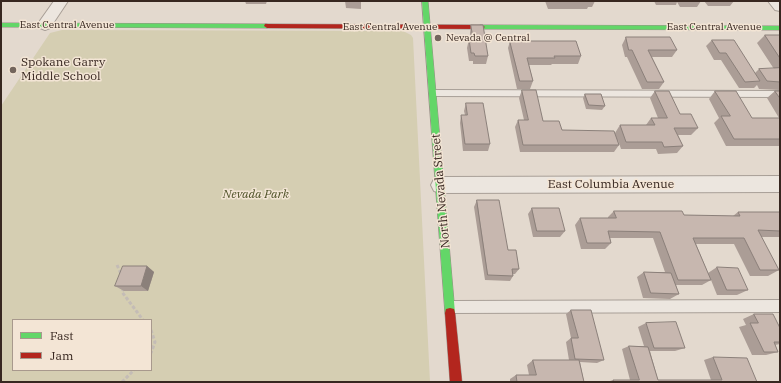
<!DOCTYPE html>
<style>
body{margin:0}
#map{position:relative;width:781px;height:383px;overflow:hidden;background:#e3d9ce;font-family:"IBM Plex Serif",serif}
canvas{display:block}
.frame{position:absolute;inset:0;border:2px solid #372720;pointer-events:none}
.legend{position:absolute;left:12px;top:319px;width:140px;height:52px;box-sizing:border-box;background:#f3e5d5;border:1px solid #a8998d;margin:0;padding:5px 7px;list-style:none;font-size:12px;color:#372720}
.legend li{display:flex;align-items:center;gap:8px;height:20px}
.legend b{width:20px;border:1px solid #a8998d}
</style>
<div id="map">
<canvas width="781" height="383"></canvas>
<div class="frame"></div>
<ul class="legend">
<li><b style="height:5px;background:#63d668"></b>Fast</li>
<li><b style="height:5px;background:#b3261e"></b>Jam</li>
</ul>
</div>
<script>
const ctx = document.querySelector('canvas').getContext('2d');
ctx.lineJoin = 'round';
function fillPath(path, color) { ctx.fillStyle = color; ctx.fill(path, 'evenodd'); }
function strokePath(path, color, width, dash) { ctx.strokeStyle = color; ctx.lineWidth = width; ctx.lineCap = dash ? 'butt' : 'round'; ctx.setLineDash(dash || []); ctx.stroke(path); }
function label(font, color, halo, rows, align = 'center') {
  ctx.font = font + ' "IBM Plex Serif",serif'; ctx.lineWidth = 3; ctx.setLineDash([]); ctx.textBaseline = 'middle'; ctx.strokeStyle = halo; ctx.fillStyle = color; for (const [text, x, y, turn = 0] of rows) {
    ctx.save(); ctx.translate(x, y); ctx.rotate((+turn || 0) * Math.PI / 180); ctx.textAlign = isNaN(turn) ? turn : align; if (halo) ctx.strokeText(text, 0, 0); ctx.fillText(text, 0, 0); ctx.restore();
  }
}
const green = new Path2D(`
 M62 30 403 31 411 35 413 38 430 382H1V106L50 33ZM13 320H151V370H13Z`);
const path = new Path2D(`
 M117 265 122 276
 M124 288 122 292 143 320
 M151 330 155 342 151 353
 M122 382 134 370`);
const lane = new Path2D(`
 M433 90 780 91V97L433 96 429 93Z
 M780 300V312L451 313 447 311 445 307 447 303 451 301Z`);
const street = new Path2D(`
 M54 1H68L50 28 45 30 40 28 37 25Z
 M768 1H780V11L775 10Z
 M780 176V192L441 193 434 191 431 185 434 179 441 177Z`);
const fast = new Path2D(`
 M422 1H428L455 313 454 317 450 318 446 317 445 313Z
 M1 23 267 24 270 26 267 28 1 27Z
 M480 25 780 26V30L482 29H480Z`);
const jam = new Path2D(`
 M265 24 482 25 485 27 482 29 267 28 264 26Z
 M450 308 454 309 455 313 462 382H450L445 313 446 309Z`);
const wall = new Path2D(`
 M245 1H267L266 4H246Z
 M345 1H361V9L346 8Z
 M545 1H595L592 7H588L587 9H548Z
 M654 1H701L697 7H680L677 2 676 5H656Z
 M704 1H734L730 6H708Z
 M471 25 488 56 486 64H473V61H469L467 48 469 39H470V33Z
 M765 35H780V90L759 89 757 85 754 88H739L721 60H714L706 46 712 40 755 73 759 69H774L757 43Z
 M626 37 677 50 672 57H652L664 82 659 89H642L627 57H625L622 45Z
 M510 41 581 56 578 64H552L551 65H529L533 81 530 89H517L508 48Z
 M522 90 543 121 562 130 615 133 620 125H646L651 118H658L650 98 655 91 680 114 698 128 691 135H678L683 146 677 153 658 154 656 149H621L618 140 619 145 614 152H520L515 127 518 120H524L519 98Z
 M715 91 752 118H779L767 98 775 91H780V146H726L714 123 719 118 709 99Z
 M585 94 605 106 602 110 586 109 583 98Z
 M466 103 490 144 488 151H463L460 123 461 115H465L464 111Z
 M477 200 519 269 515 274H513V276L510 281 485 280 474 207Z
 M532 208 565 231 560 237H533L528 214Z
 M614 211 684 215 733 216 738 212H780V237H761L779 270 768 276H750L734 244H696L708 273 717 267 748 290 737 295H717L711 280 702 285H676L679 294 670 299 643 298 637 277 644 272H665L653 238H610L611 243 605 249H581L575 225 580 218H608V217Z
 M147 266 154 272 148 291H124L115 286Z
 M571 310 604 360 597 363 580 362 584 382H510V379L516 375H529L527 365 533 360H569L566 342 571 338 566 314Z
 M754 314 780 328V344L775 345 778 352 766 355H752L739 327 746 325 743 319Z
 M646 323 685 348 675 351H650L658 380H711L704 360 713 357 757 382H607L613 380H630L622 349 629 346H644L638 327Z`);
const shadedWall = new Path2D(`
 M147 266 154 272 148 291 141 286Z`);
const building = new Path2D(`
 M471 25H483L488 56H475L474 53H471L469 39H473Z
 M765 35H780V58Z
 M626 37H670L677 50H648L664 82H647L632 50H629Z
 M712 40H734L760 81 745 82 726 53H720Z
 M510 41H576L581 56H554L555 58H527L533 81H520Z
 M780 68V82L767 81 759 69Z
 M522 90H536L543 121H559L562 130 614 131 619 145H523L518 120H528Z
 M655 91H669L680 114H691L698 128H674L683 146 664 147 662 142H626L620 125H655L651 118H667Z
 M715 91H736L752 118H780V139H734L721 116H730Z
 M775 91H780V98Z
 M585 94H601L605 106 589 105Z
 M466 103H483L490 144H465L461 115H467Z
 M477 200H499L508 250H516L519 269H512L513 276 488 275Z
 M532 208H559L565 231H537Z
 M614 211H682L684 215 740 216 738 212H780V231L758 230 779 270H760L744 238H693L711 280H678L660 232 608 231 611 243H587L580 218H616Z
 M123 266H147L141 286H115Z
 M717 267 738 268 748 290H727Z
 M644 272 671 273 679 294 651 293Z
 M571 310H591L604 360 575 359 571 338H578Z
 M754 314H773L780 328V342H774L778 352H764L750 323H758Z
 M676 322 685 348H654L646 323Z
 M629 346 648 347 658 380H722L713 357 747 358 757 382H614L613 380H639Z
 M533 360H579L584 382H517L516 375H536Z`);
const markers = [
 [438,38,4,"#73655d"],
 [13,70,4,"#73655d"]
];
const farStreetnames = [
 ["East Central Avenue",67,25],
 ["East Central Avenue",390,27],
 ["East Central Avenue",714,27]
];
const farPoinames = [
 ["Nevada @ Central",446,38]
];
const poiNames = [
 ["Spokane Garry",21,63],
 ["Middle School",21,77]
];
const streetNames = [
 ["East Columbia Avenue",611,185],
 ["North Nevada Street",441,191,-95]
];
const parkNames = [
 ["Nevada Park",256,195]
];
fillPath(green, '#d5ceb2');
strokePath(lane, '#a89f97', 2);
strokePath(street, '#a89f97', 2);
strokePath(fast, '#988e87', 1);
strokePath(jam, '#988e87', 1);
strokePath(path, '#c4bcb6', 3, [3.5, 2]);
fillPath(lane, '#ece6df');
fillPath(street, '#ece6df');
fillPath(fast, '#63d668');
fillPath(jam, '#b3261e');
fillPath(wall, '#ab9d96');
fillPath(shadedWall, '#8b807a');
fillPath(building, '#c7b7af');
strokePath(building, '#8b807a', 1);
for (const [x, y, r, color] of markers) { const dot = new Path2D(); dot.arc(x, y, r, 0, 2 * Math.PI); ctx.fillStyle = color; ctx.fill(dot); strokePath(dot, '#f3e5d5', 1.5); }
label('10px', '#372720', '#f3e5d5', farStreetnames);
label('10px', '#372720', '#f3e5d5', farPoinames, 'left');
label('12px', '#372720', '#f3e5d5', poiNames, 'left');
label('12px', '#372720', '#f3e5d5', streetNames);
label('italic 12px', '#4f5228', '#f3e5d5', parkNames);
</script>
